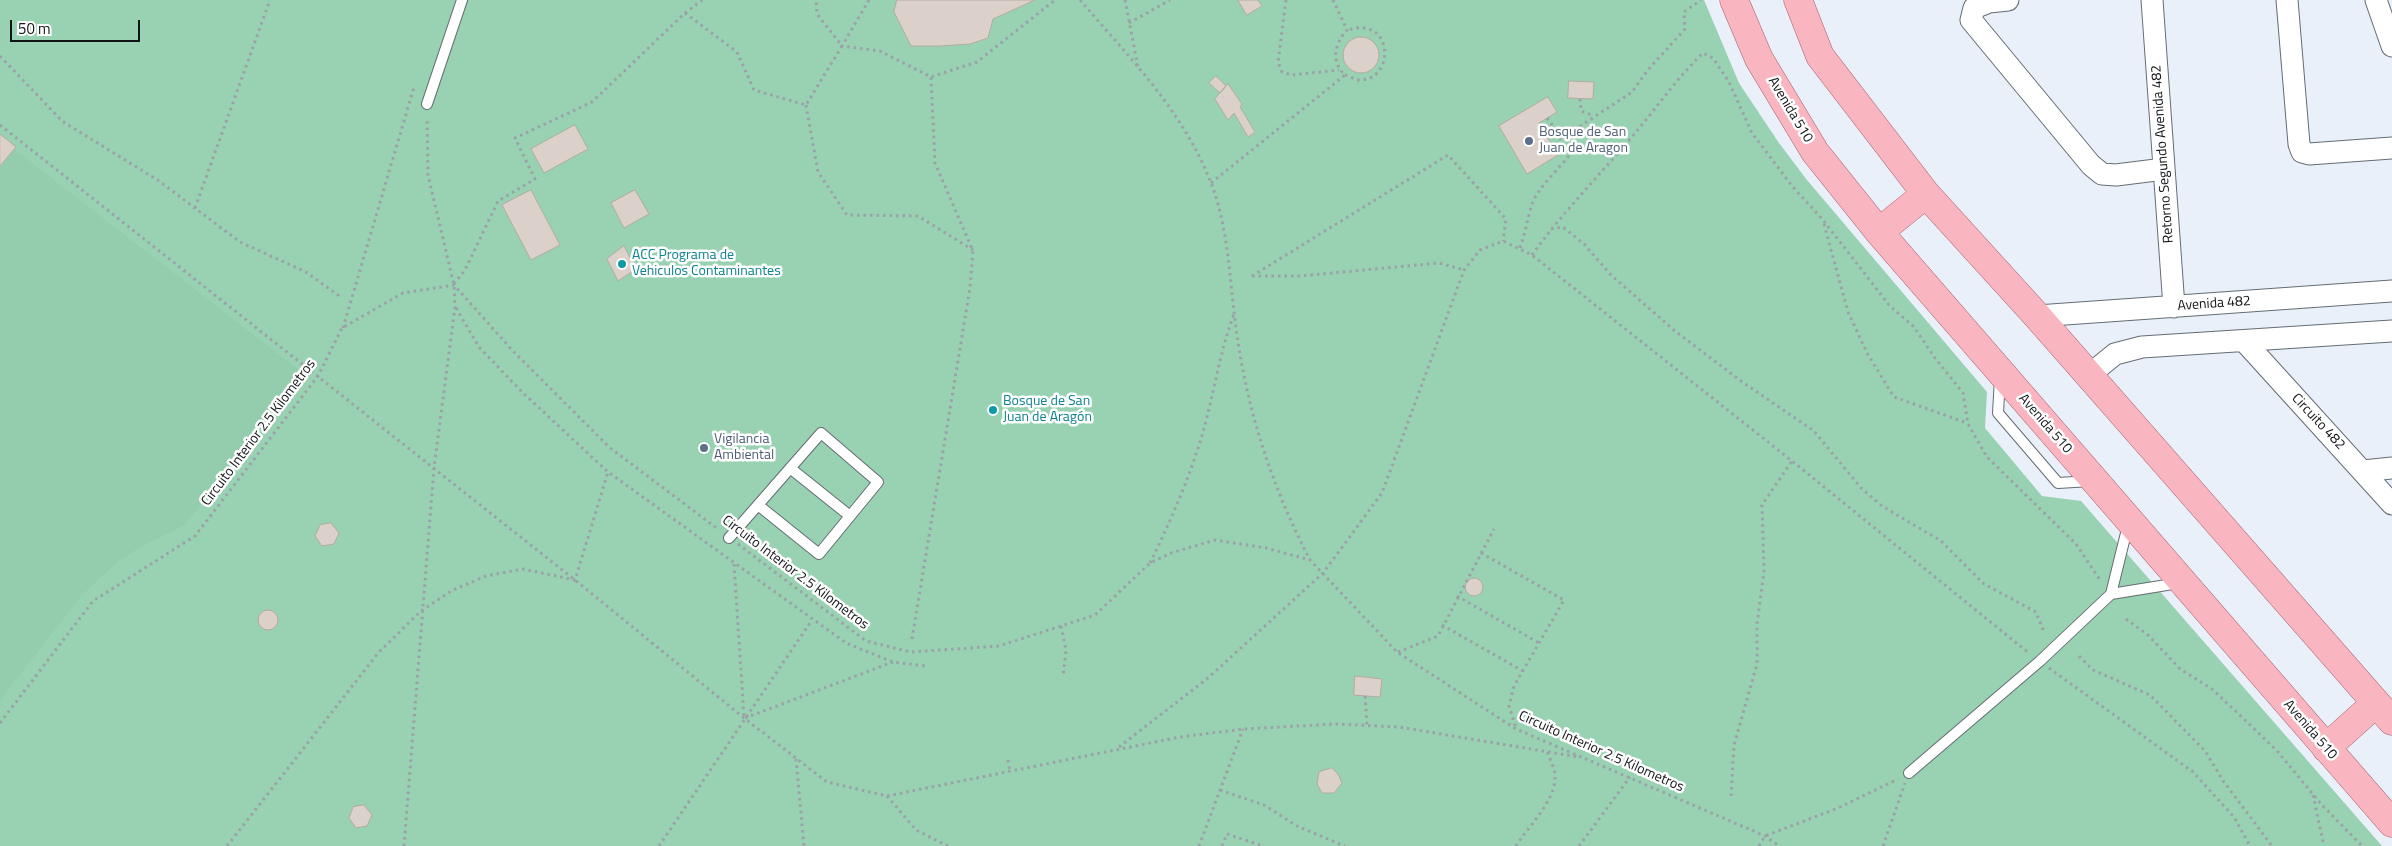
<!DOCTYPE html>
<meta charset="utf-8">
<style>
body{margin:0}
#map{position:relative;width:2392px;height:846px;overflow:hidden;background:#e9f0fa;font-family:"Titillium Web",sans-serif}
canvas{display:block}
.scale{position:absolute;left:10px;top:20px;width:130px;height:22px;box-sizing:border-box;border:2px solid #111316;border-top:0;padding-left:6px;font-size:15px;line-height:18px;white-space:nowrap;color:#111316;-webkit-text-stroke:4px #fff;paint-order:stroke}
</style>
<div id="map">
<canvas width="2392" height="846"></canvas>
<div class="scale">50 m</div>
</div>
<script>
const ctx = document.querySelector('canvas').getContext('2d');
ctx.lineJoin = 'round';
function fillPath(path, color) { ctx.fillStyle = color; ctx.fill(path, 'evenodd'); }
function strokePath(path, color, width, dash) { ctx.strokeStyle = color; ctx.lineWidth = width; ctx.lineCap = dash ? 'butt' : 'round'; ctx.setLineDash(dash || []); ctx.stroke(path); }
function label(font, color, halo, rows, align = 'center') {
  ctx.font = font + ' "Titillium Web",sans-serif'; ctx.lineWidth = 5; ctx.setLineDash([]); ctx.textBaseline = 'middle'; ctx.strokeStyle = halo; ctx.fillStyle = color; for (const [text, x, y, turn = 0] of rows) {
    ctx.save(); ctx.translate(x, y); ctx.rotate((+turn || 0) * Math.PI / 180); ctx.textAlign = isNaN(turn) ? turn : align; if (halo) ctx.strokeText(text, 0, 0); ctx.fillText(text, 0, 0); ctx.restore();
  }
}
const green = new Path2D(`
 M0 0H1704L1739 83 1779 143 1807 180 1987 392 1985 428 2042 496 2081 501 2382 846H0Z`);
const forest = new Path2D(`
 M14 149 300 371 185 525 142 546 117 562 82 595 0 700V168Z`);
const building = new Path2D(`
 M897 0H1035L993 19 988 38 970 44 940 46H911L894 12Z
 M1238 0H1258L1262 6 1247 15Z
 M1343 55a18 18 0 1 1 36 0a18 18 0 1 1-36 0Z
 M1216 76 1226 86 1220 93 1209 83Z
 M1569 81 1594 82 1593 99 1568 98Z
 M1228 84 1242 104 1240 107 1255 132 1248 137 1234 113 1228 120 1215 99Z
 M1548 97 1557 112 1539 123 1558 155 1527 174 1499 126Z
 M575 125 588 149 544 173 531 149Z
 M0 134 16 147 0 166Z
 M531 190 560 245 531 260 502 205Z
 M635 190 649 214 624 228 611 203Z
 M624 246 636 269 618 281 607 259Z
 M331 523 339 533 334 544 322 546 315 536 320 525Z
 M1465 587a9 9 0 1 1 18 0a9 9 0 1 1-18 0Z
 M258 620a10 10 0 1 1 20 0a10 10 0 1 1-20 0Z
 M1355 676 1382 679 1380 697 1354 695Z
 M1332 768 1338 774 1342 783 1334 793H1322L1317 784 1319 772Z
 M364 805 372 815 367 826 356 828 349 818 353 807Z`);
const path = new Path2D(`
 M869 0 842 46 880 51 931 77 977 62 1055 0
 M1080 0C1128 56 1184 112 1211 183 1227 224 1229 269 1234 312 1244 401 1269 481 1310 560
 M1125 0 1138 67
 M1286 0 1278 62 1282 72 1292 75 1339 70
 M685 13 737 52 754 90 806 105 842 46 817 14 816 0
 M1129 23 1170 0
 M0 56 62 121 159 181 240 242 306 272 342 298
 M1345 75C1349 76 1355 80 1359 80 1391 81 1394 30 1363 28 1358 27 1352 29 1347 30
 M1580 99 1581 111 1594 116
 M806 105 818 172 847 215 918 216 973 250
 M1547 118 1556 130 1579 127 1632 92 1647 71 1685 29 1684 12 1701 0
 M0 125 575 580 744 718 827 782 887 796 1180 737 1243 729 1336 724 1399 727 1579 757
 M1211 183 1345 75C1330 61 1335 43 1347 30L1333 0
 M195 208 270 0
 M1824 224 1848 312 1867 353 1894 397 1967 423
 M1551 229 1563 227 1584 244 1611 275 1675 331 1741 381 1814 431 1861 488 1882 506 1941 541 1984 584 2036 612 2044 632
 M1520 248C1525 234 1527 221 1531 207 1537 188 1556 172 1568 157L1556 130
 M1532 255C1562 213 1598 177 1631 138 1655 110 1676 79 1703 53L1713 58 1729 82 1752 133 1792 186 1823 220 1889 305 1914 327 1935 358 1963 393 1968 424 1987 457 2076 544 2100 580
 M1252 276 1448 155 1506 219 1503 241
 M1252 276H1300L1439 263 1464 270
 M454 284 465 270 498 201 535 179 515 138 592 102 685 13 702 0
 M456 308 479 347 521 391 608 472 846 643 893 662 927 666
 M343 328 414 87
 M738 544 866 641 911 652 999 646 1095 615 1150 563 1171 553 1215 540 1266 548 1310 560 1397 652 1516 729 1765 836 1779 846
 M1481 553 1564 600 1514 686 1509 706 1516 728
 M1150 563C1173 516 1194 468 1207 417 1216 381 1221 349 1234 314
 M734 564 744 717
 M1457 596 1539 643
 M2126 619 2148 635 2180 669 2212 689 2245 720 2278 752 2321 804 2362 846
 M1442 625 1523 671
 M1061 626 1066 650 1063 677
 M912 639 970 288 973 251 935 163 931 77
 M1398 652 1438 636 1494 529
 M2079 656 2093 670 2150 695 2205 751 2224 782 2272 846
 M2049 668 2193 772 2234 817 2250 846
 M1365 696 1367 725
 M745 718 893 662
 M0 723 93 601 195 536 318 376 342 328 403 293 454 285 513 351 609 447 719 530
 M1119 747 1208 678 1323 573 1382 493 1464 270 1480 250 1503 241 1532 255 1792 461 2030 654
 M796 759 804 846
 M1008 760 1010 771
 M1220 790 1264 805 1297 826 1345 846
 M2313 795 2324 846
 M887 796 916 830 948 846
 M1731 796 1734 745 1757 664V624L1764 571 1762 505 1792 461
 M227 846 379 652 421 611 451 591 486 576 523 569 575 580 608 472
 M404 846 434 468 455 307 454 285 428 175 427 117
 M659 846 812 620
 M1199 846 1243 729
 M1222 846 1227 834 1263 846
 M1516 846C1529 825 1557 800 1555 774 1554 766 1549 758 1547 751
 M1579 846 1630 777
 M1759 846 1765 836 1838 808 1898 779
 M1883 846 1905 783`);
const service = new Path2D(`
 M427 104 462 0
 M2000 378 1998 413 2058 483 2091 481
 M790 468 850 516
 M729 538 821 433 878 482 819 554 758 505
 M2111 594 2179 583
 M1909 773 2040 661 2111 594 2128 525`);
const minor = new Path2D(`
 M2008 0 1989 2 1974 8 1971 20 2091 165 2102 174 2116 175 2164 169
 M2152 0 2174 307
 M2287 0 2299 144 2302 152 2309 154 2392 148
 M2376 0 2392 46
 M2037 316 2392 291
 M2244 341 2392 504
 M2088 376 2115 354 2142 347 2392 331
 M2363 471 2392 468`);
const primary = new Path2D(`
 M1734 0 1759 59 1815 152 1879 232 2392 823
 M1798 0 1820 56 1926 194 2037 316 2392 721
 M1879 232 1926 194
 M2326 748 2376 703`);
const markers = [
 [1529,141,5,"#5c6f8a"],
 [622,264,5,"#0f9aa8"],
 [993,410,5,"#0f9aa8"],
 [704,448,5,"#5c6f8a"]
];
const streetNames = [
 ["Avenida 510",1790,110,59],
 ["Retorno Segundo Avenida 482",2163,154,-94],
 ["Avenida 482",2214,304,-4],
 ["Circuito 482",2318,422,47],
 ["Avenida 510",2045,424,49],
 ["Circuito Interior 2.5 Kilometros",259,433,-53],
 ["Circuito Interior 2.5 Kilometros",795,573,37],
 ["Avenida 510",2310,730,49],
 ["Circuito Interior 2.5 Kilometros",1601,752,24]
];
const serviceNames = [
 ["Bosque de San",1539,133],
 ["Juan de Aragon",1539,149],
 ["Vigilancia",714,440],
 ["Ambiental",714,456]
];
const cultureNames = [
 ["ACC Programa de",632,256],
 ["Vehiculos Contaminantes",632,272],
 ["Bosque de San",1003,402],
 ["Juan de Aragón",1003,418]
];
fillPath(green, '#98d2b2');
fillPath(forest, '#93cdad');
fillPath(building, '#dbd1ca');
strokePath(building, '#b4aba4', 1);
strokePath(service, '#656c73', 12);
strokePath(minor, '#656c73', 23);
strokePath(primary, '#a55c69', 29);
strokePath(path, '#9ca1a8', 3, [2.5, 4]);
strokePath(service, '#fff', 10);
strokePath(minor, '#fff', 21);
strokePath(primary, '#f9b5c0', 28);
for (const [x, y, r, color] of markers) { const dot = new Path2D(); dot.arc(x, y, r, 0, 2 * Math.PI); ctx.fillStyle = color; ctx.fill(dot); strokePath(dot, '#fff', 2); }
label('14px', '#111316', '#fff', streetNames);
label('14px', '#4e5e75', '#fff', serviceNames, 'left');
label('14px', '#0d838f', '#fff', cultureNames, 'left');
</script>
